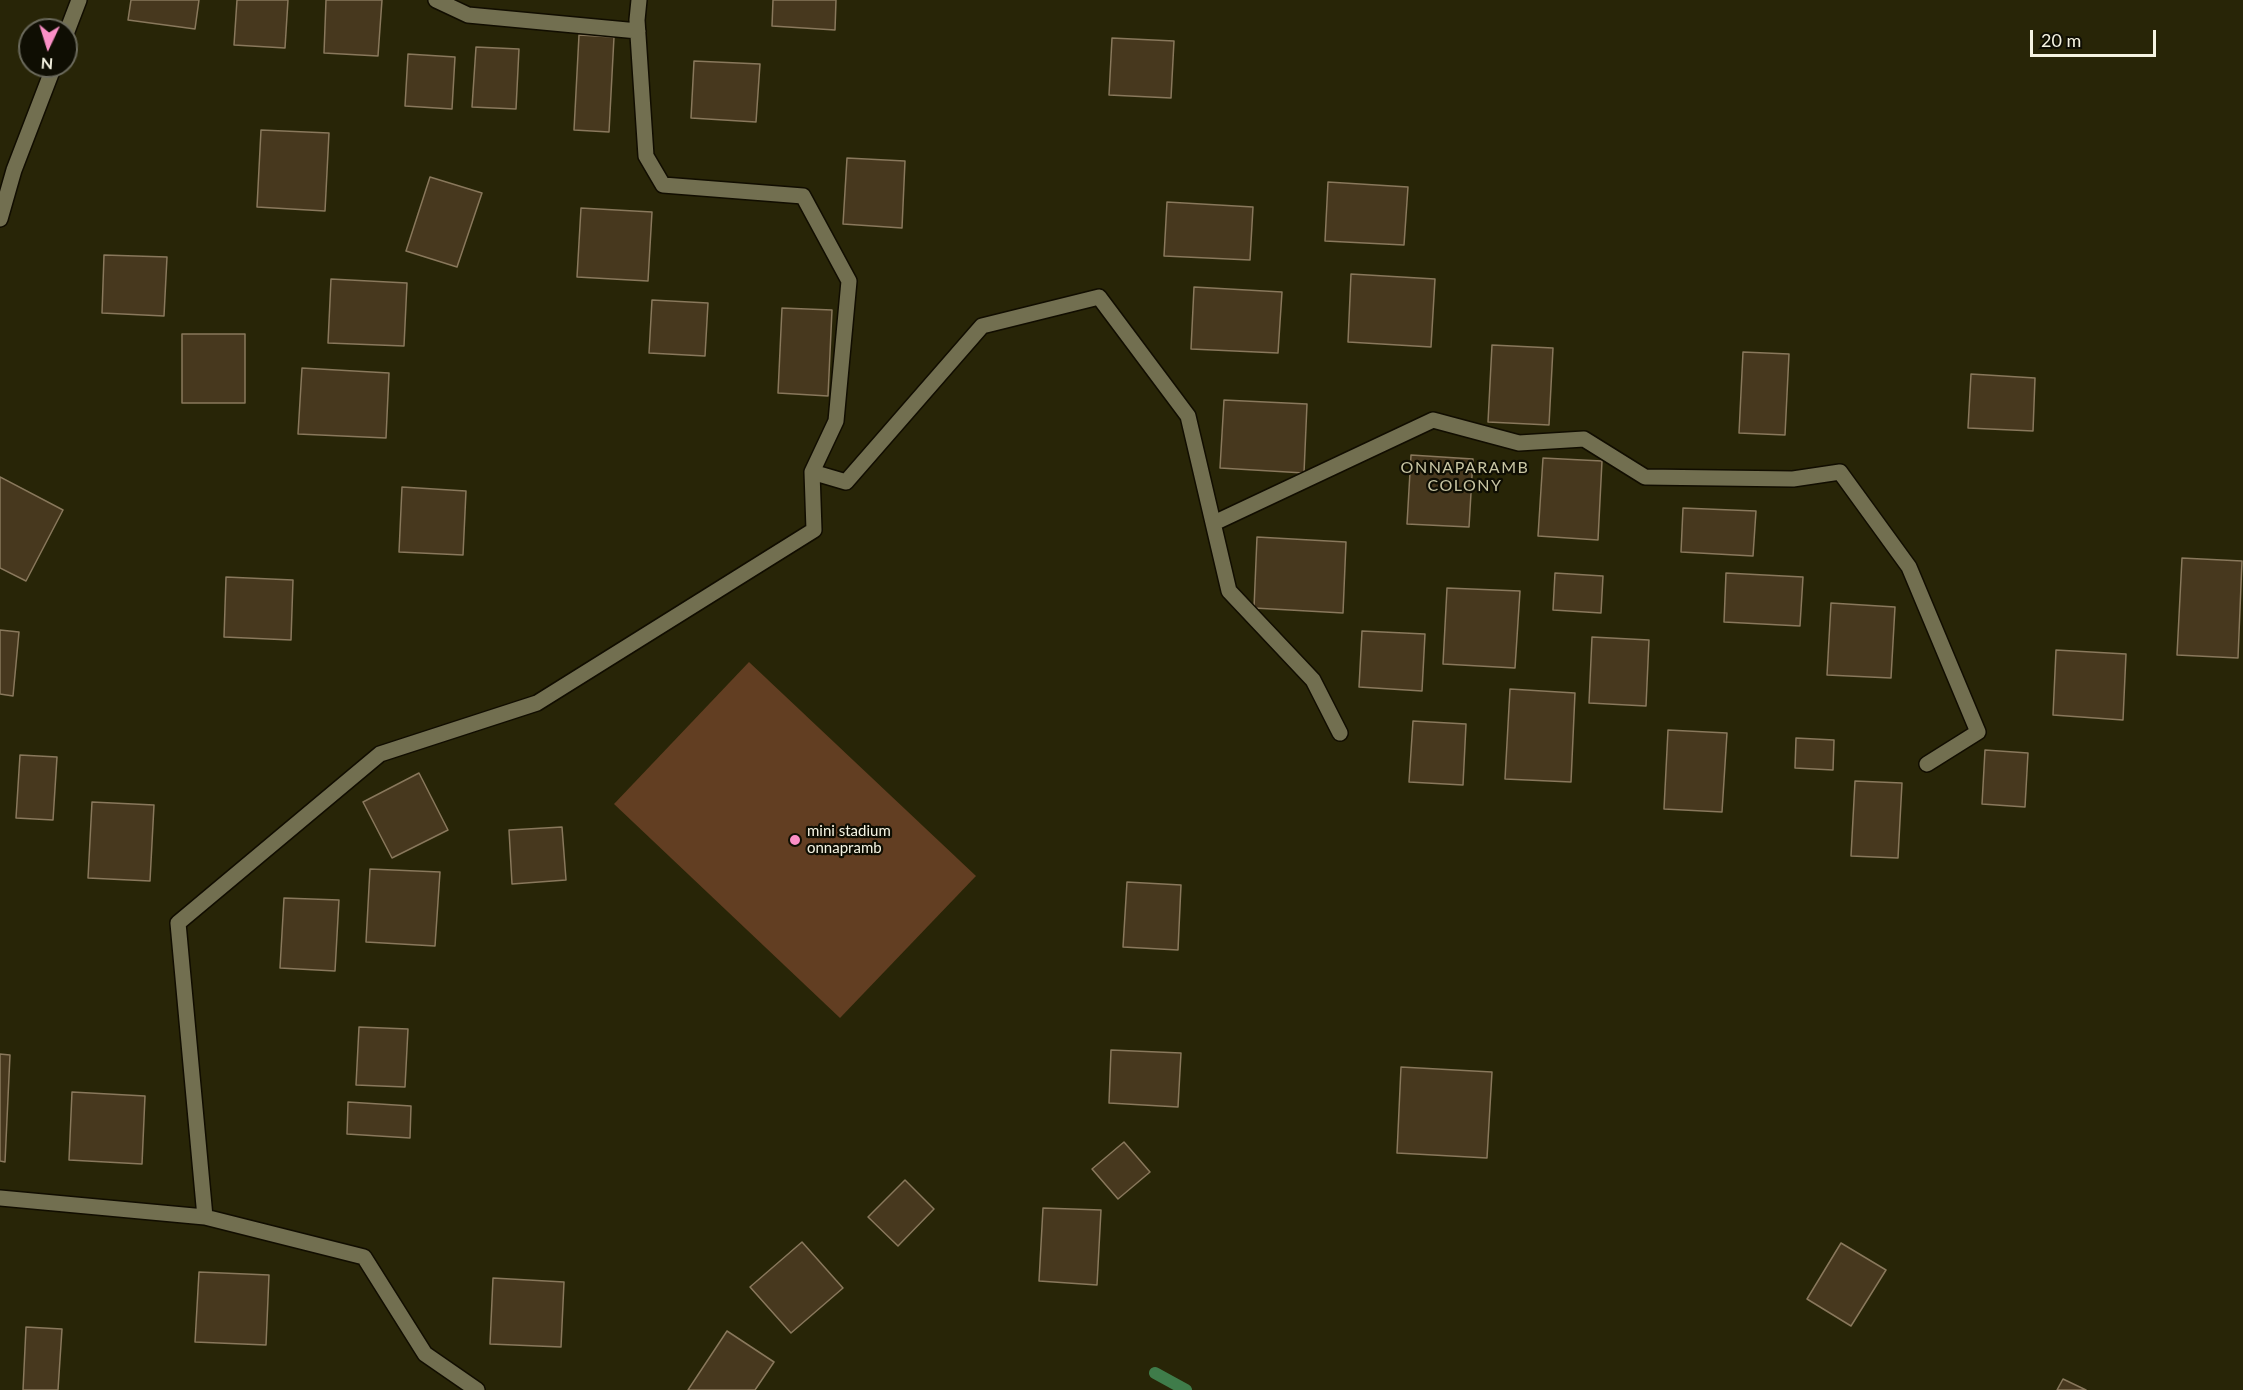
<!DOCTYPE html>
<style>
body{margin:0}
#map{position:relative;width:2243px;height:1390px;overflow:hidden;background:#282507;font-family:Lato,sans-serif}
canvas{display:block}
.north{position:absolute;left:18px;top:18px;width:60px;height:60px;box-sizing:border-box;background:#0f0e03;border:2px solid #6b6a5c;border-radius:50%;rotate:184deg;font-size:16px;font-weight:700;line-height:24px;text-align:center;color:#f5f3e2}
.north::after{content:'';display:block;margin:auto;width:21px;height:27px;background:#fb8fc6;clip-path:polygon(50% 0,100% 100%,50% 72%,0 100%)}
.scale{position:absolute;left:2030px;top:30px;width:126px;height:27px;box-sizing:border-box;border:3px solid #f5f3e2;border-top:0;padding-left:8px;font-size:18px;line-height:21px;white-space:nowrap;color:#f5f3e2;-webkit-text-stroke:4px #0f0e03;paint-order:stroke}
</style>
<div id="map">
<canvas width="2243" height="1390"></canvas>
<div class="north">N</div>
<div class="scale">20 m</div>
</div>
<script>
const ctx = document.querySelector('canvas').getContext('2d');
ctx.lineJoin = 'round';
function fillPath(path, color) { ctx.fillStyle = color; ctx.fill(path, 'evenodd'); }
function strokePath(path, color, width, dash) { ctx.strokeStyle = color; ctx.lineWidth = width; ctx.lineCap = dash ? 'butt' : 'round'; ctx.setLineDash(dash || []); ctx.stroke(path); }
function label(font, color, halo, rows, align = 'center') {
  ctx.font = font + ' Lato,sans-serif'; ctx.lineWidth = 4.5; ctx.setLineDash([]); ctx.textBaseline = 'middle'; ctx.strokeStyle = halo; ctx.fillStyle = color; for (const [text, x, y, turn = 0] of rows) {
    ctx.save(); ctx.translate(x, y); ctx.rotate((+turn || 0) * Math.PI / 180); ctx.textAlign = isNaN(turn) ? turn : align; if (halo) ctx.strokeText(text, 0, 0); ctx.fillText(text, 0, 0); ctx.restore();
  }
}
const green = new Path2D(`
 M749 662 976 876 840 1018 614 804Z`);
const stream = new Path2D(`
 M1155 1373 1186 1390`);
const building = new Path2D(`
 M131 0H199L195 29 128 20Z
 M237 0H288L285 48 234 45Z
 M326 0H382L378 56 324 53Z
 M773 0H836L835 30 772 26Z
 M579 35 614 37 609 132 574 130Z
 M1112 38 1174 41 1171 98 1109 95Z
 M476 47 519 49 516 109 472 107Z
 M408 54 455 57 452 109 405 106Z
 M694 61 760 64 756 122 691 118Z
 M261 130 329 133 325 211 257 207Z
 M847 158 905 161 902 228 843 224Z
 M430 177 482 193 457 267 406 251Z
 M1328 182 1408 187 1404 245 1325 241Z
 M1167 202 1253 207 1250 260 1164 256Z
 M581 208 652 212 648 281 577 277Z
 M104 255 167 257 164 316 102 313Z
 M1351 274 1435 279 1431 347 1348 342Z
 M331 279 407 283 404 346 328 343Z
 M1194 287 1282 292 1278 353 1191 349Z
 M652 300 708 303 705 356 649 353Z
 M782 308 832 310 828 396 778 393Z
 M182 334H245V403H182Z
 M1492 345 1553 348 1549 425 1488 422Z
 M1743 352 1789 354 1785 435 1739 433Z
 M302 368 389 373 386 438 298 434Z
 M1971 374 2035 378 2033 431 1968 428Z
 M1224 400 1307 404 1304 473 1220 468Z
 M1411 455 1473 459 1469 527 1407 524Z
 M1543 458 1602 461 1598 540 1538 536Z
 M0 477 63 510 26 581 0 568Z
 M402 487 466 491 463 555 399 552Z
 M1683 508 1756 511 1753 556 1681 552Z
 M1257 537 1346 542 1343 613 1254 608Z
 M2182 558 2242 561 2238 658 2177 655Z
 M1555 573 1603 576 1601 613 1553 610Z
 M1726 573 1803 577 1800 626 1724 622Z
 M226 577 293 580 291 640 224 637Z
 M1447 588 1520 591 1515 668 1443 664Z
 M1831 603 1895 607 1891 678 1827 675Z
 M0 630 19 632 13 696 0 694Z
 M1362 631 1425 634 1422 691 1359 687Z
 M1592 637 1649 640 1646 706 1589 703Z
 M2056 650 2126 654 2123 720 2053 715Z
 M1510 689 1575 693 1571 782 1505 779Z
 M1413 721 1466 724 1463 785 1409 782Z
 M1668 730 1727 733 1722 812 1664 809Z
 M1796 738 1834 740 1833 770 1795 768Z
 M1985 750 2028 753 2025 807 1982 804Z
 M20 755 57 757 53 820 16 818Z
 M419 773 448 830 392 858 363 802Z
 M1855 781 1902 783 1898 858 1851 856Z
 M92 802 154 805 150 881 88 878Z
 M562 827 566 880 512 884 509 830Z
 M370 869 440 872 435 946 366 942Z
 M1127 882 1181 885 1178 950 1123 947Z
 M284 898 339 900 335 971 280 968Z
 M359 1027 408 1029 405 1087 356 1085Z
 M1111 1050 1181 1053 1178 1107 1109 1103Z
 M0 1054 10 1055 5 1162 0 1161Z
 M1401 1067 1492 1072 1487 1158 1397 1153Z
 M72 1092 145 1096 142 1164 69 1160Z
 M348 1102 411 1106 410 1138 347 1134Z
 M1124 1142 1150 1172 1118 1199 1092 1169Z
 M905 1180 934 1209 898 1246 868 1217Z
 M1043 1208 1101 1210 1097 1285 1039 1281Z
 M802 1242 843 1288 791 1333 750 1287Z
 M1841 1243 1886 1270 1851 1326 1807 1299Z
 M199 1272 269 1275 266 1345 195 1342Z
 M493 1278 564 1282 561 1347 490 1344Z
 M26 1327 62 1329 58 1390H23Z
 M727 1331 774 1362 755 1390H688Z
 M2063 1379 2086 1390H2057Z`);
const minor = new Path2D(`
 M436 0 468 15 638 31
 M66 34 79 0
 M0 219 14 170 54 66
 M812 472 846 482 982 326 1099 297 1188 416 1229 591 1313 680 1340 733
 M1214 523 1433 420 1519 443 1584 439 1645 477 1793 479 1840 472 1909 567 1978 732 1927 764
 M0 1198 205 1217
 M477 1390 425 1354 364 1257 205 1217 178 923 380 754 537 703 814 530 812 472 836 421 849 281 803 196 663 185 646 156 637 20 639 0`);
const markers = [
 [795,840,6,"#fb8fc6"]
];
const poiNames = [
 ["mini stadium",807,831],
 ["onnapramb",807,848]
];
const neighbourhoodNames = [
 ["ONNAPARAMB",1465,468],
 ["COLONY",1465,486]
];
fillPath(green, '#623e22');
strokePath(stream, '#3f7c4a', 12);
fillPath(building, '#47381e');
strokePath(building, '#89785c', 1.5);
strokePath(minor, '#110d00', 18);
strokePath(minor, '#726f50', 15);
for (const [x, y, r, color] of markers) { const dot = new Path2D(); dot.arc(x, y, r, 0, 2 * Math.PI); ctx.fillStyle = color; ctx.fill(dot); strokePath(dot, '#0f0e03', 2); }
label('15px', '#f5f3e2', '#0f0e03', poiNames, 'left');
ctx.letterSpacing = '1.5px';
label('16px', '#c9c6a4', '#0f0e03', neighbourhoodNames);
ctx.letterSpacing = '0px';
</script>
